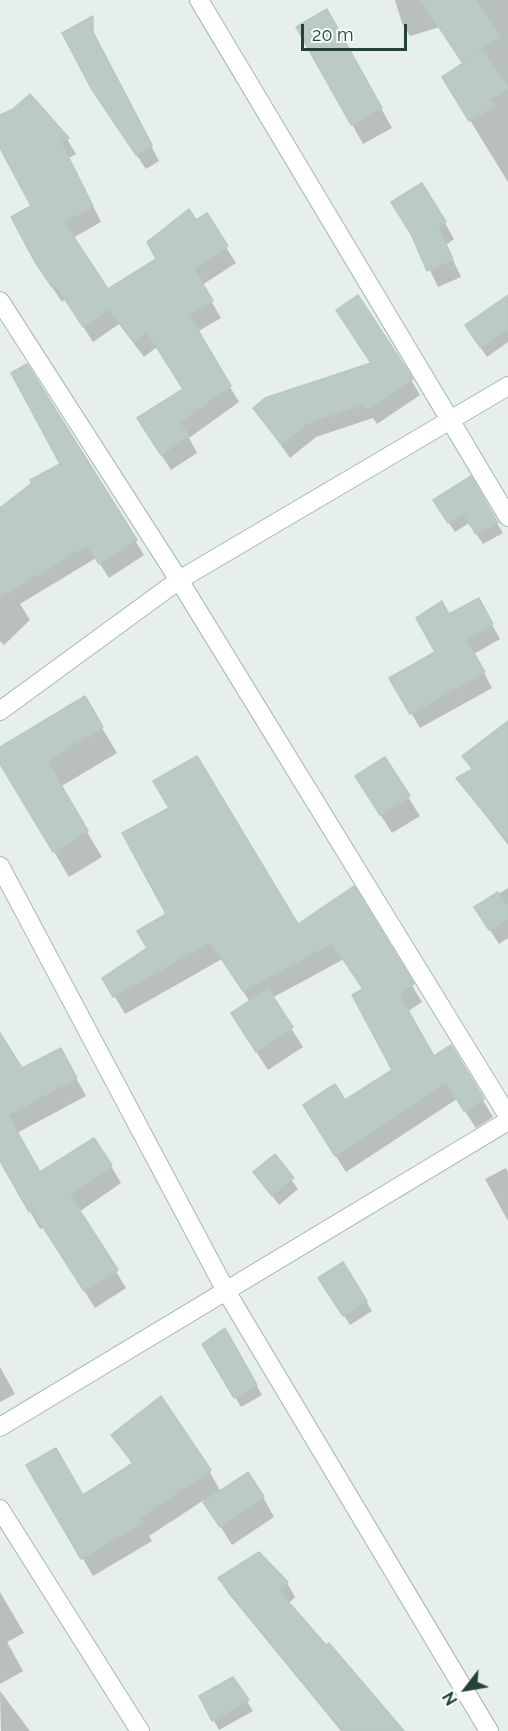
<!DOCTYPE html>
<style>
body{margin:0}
#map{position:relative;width:508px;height:1731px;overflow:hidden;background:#e6efeb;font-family:Raleway,sans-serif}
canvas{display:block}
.north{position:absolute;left:436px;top:1659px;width:60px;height:60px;-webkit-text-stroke:4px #f7fbf9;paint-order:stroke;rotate:239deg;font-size:16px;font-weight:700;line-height:24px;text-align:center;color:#24423a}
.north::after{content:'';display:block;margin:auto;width:21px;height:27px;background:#24423a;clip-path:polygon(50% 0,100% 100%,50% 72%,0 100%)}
.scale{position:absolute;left:301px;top:24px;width:106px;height:27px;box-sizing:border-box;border:3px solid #24423a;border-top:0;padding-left:8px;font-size:18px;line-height:21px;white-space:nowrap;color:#24423a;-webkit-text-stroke:4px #f7fbf9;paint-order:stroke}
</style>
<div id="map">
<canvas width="508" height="1731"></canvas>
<div class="north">N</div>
<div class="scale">20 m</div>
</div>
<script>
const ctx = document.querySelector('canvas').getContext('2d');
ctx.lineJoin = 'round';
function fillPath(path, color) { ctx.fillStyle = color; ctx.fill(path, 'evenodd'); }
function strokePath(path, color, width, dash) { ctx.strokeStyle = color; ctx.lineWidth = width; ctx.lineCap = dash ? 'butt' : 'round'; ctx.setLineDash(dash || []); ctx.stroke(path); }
const shadow = new Path2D(`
 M395 0H508V182L452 91 464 64 440 27 410 36 402 23Z
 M327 11 392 128 363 144 298 27Z
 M95 36 159 161 146 169 101 103Z
 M30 96 67 139 76 154 69 158 101 222 73 238 108 291 158 259 206 216 236 263 202 285 221 318 197 332 239 402 189 438 197 453 171 470 148 434 184 390 157 347 144 357 119 324 93 342 65 299 62 302 46 278 33 206 0 145V117L14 110Z
 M445 223 454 239 446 245 461 277 438 287 415 239Z
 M508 315V342L487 357 472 335Z
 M373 365 411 380 420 395 377 424 373 418 316 437 290 458 255 409Z
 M27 366 144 555 109 578 96 558 20 604 30 620 4 645 0 641V509L62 464Z
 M470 479 503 533 483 544 469 523 455 532 441 511Z
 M478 600 500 639 474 654 492 688 420 728 391 679 437 653 449 616Z
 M84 698 117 753 60 787 102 857 69 877 0 761V749Z
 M508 728V845L458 779 472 770 464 756Z
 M384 759 420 816 392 833 368 795Z
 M353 888 422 1002 407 1012 433 1058 451 1047 493 1117 476 1128 457 1099 346 1172 315 1123 394 1070 364 990 344 959 272 998 303 1047 268 1070 244 1033 250 1002 222 959 125 1014 104 978 149 949 297 926Z
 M508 888V938L499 944 476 908Z
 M0 1036 22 1070 70 1067 86 1096 17 1133 40 1174 111 1166 121 1183 79 1212 126 1288 95 1308 44 1227 40 1229 0 1158Z
 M274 1157 298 1189 279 1205 255 1172Z
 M506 1168 508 1172V1221L485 1179Z
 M326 1288 366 1301 372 1311 350 1325Z
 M224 1331 262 1395 241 1407 204 1344Z
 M0 1367 15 1394 0 1402Z
 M113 1435 209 1471 221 1492 263 1497 274 1517 232 1545 204 1500 149 1536 152 1541 93 1576 28 1465 83 1498 133 1465Z
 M220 1579 287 1583 295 1597 288 1604 402 1731H341L228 1593Z
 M0 1592 24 1633 7 1642 23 1671 0 1684Z
 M233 1679 253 1711 219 1730 201 1697Z
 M0 1691 30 1731H1Z`);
const building = new Path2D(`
 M421 0H476L500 36 462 62Z
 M327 9 382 108 351 125 296 27Z
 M93 16V32L152 145 136 155 91 88 62 33Z
 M483 50 508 88 490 100 494 106 469 121 442 77Z
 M30 94 69 138 61 142 93 206 64 222 108 289 156 259 147 242 189 209 196 220 207 213 228 246 194 269 213 301 189 315 231 386 180 422 189 436 161 455 137 418 183 389 147 332 134 342 109 309 83 327 55 284 52 287 35 262 11 217 31 206 0 148V115L13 109Z
 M422 183 446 222 438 227 453 259 427 271 411 234 391 202Z
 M358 295 413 379 368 410 364 404 308 423 281 444 253 408 265 398 371 363 336 310Z
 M508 295V329L480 347 465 325Z
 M27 364 137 540 99 564 87 545 0 597V508L32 483 30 480 60 464 11 373Z
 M471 476 498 523 476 534 463 514 448 523 433 500Z
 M479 598 493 624 466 639 485 672 410 714 389 678 435 652 416 618 442 601 449 614Z
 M85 696 103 727 47 761 88 831 53 852 0 764V747Z
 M508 721V842L456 778 473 769 462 756Z
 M197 756 298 924 354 886 414 984 399 994 434 1056 451 1045 484 1099 464 1111 446 1082 335 1156 303 1105 335 1084 345 1100 392 1070 352 995 363 989 332 943 243 991 210 942 113 997 102 978 147 948 137 931 166 914 122 833 169 808 153 781Z
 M385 757 410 796 380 815 355 776Z
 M498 892 508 908V918L489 930 474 907Z
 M268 989 293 1027 256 1052 231 1013Z
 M0 1033 22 1068 61 1048 77 1078 8 1115 40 1172 94 1138 112 1165 70 1195 118 1270 84 1291 32 1210 29 1212 0 1161Z
 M275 1154 294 1178 272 1196 253 1172Z
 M343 1262 367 1301 343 1316 318 1278Z
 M225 1328 257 1385 234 1398 202 1344Z
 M161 1396 211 1470 140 1517 143 1522 81 1559 26 1465 56 1448 83 1495 133 1463 111 1435Z
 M248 1472 264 1497 220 1527 203 1502Z
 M259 1552 288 1582 279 1591 326 1645 329 1643 404 1731H343L218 1578Z
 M233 1677 249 1700 212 1721 199 1696Z`);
const minor = new Path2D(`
 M199 0 508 517
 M0 301 179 580 508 1116
 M0 711 179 580 508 386
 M0 866 226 1291 489 1731
 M0 1427 508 1121
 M0 1509 140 1731`);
fillPath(shadow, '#0003');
fillPath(building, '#bbcac4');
strokePath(building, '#b8c9c2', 1.5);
strokePath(minor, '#a8b8b2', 20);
strokePath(minor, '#fff', 18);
</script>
